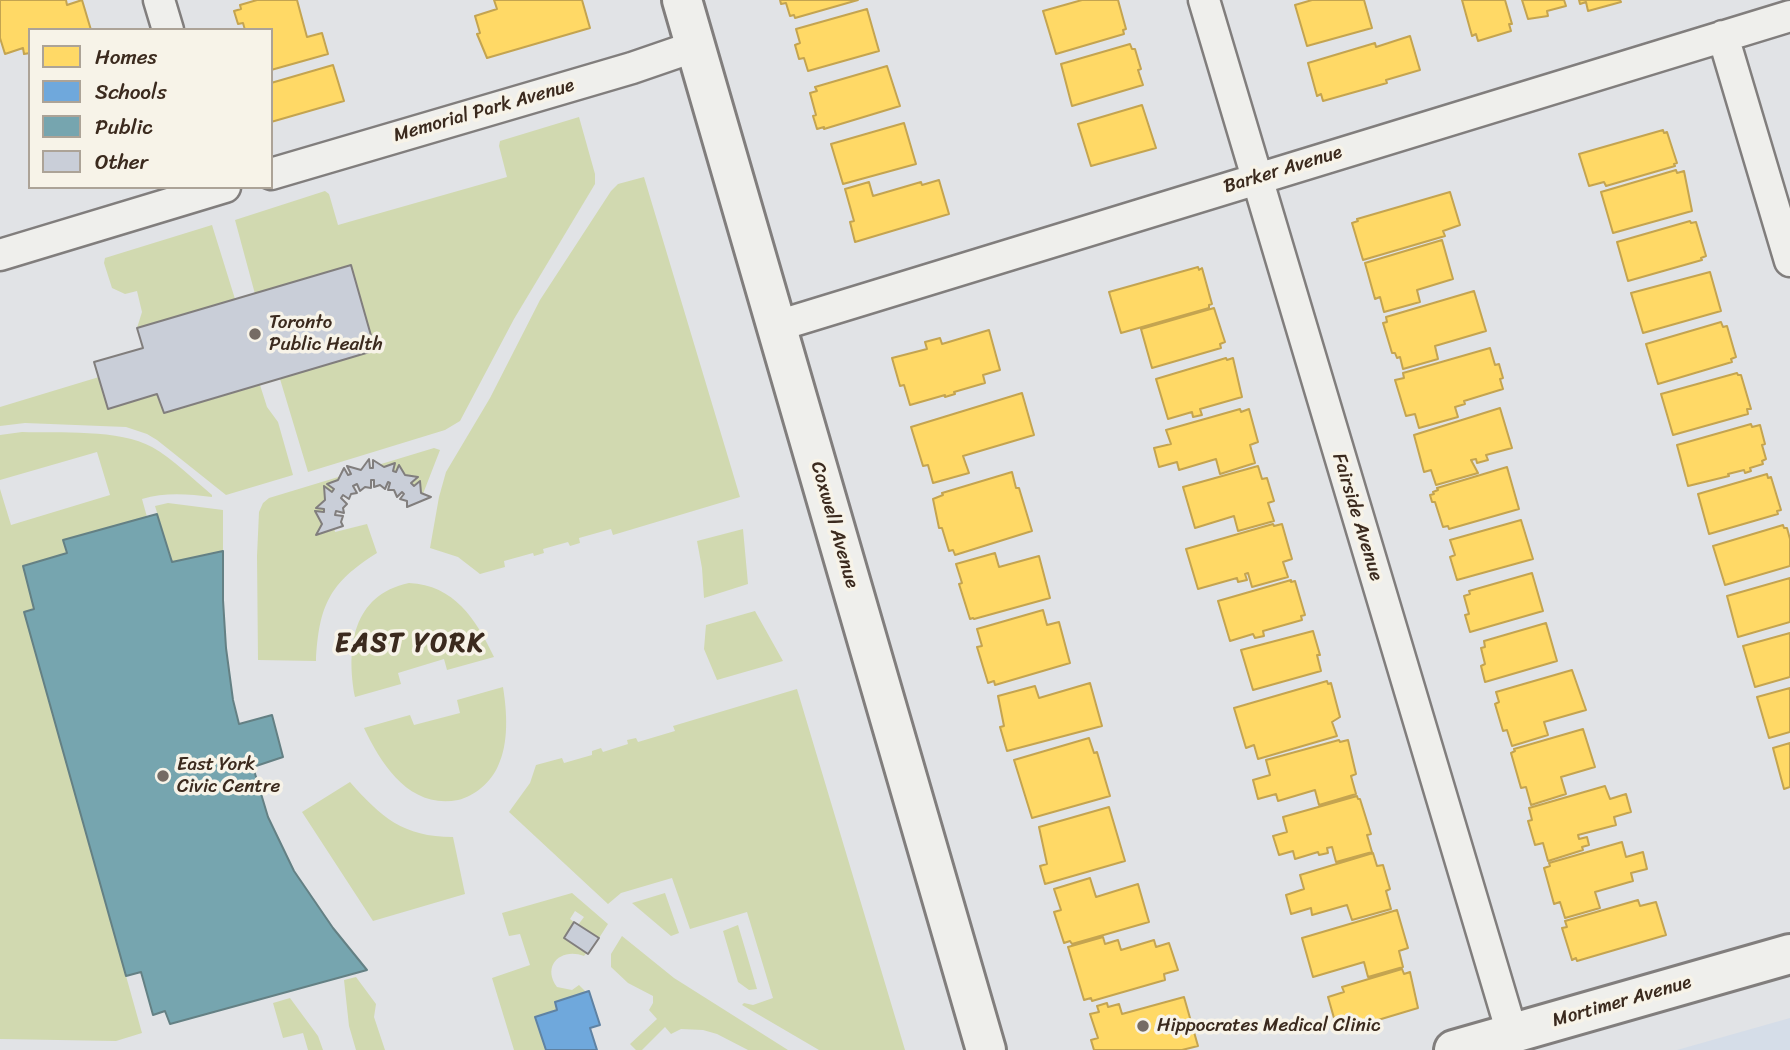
<!DOCTYPE html>
<style>
body{margin:0}
#map{position:relative;width:1790px;height:1050px;overflow:hidden;background:#e1e3e6;font-family:Sriracha,sans-serif}
canvas{display:block}
.legend{position:absolute;left:28px;top:28px;width:245px;height:161px;box-sizing:border-box;background:#f7f3e8;border:2px solid #aca397;margin:0;padding:9px 12px;list-style:none;font-size:21px;color:#3b2a1e}
.legend li{display:flex;align-items:center;gap:14px;height:35px}
.legend b{width:35px;border:2px solid #aca397}
</style>
<div id="map">
<canvas width="1790" height="1050"></canvas>
<ul class="legend">
<li><b style="height:19px;background:#ffd966"></b>Homes</li>
<li><b style="height:19px;background:#6fa8dc"></b>Schools</li>
<li><b style="height:19px;background:#76a5af"></b>Public</li>
<li><b style="height:19px;background:#c9ced8"></b>Other</li>
</ul>
</div>
<script>
const ctx = document.querySelector('canvas').getContext('2d');
ctx.lineJoin = 'round';
function fillPath(path, color) { ctx.fillStyle = color; ctx.fill(path, 'evenodd'); }
function strokePath(path, color, width, dash) { ctx.strokeStyle = color; ctx.lineWidth = width; ctx.lineCap = dash ? 'butt' : 'round'; ctx.setLineDash(dash || []); ctx.stroke(path); }
function label(font, color, halo, rows, align = 'center') {
  ctx.font = font + ' Sriracha,sans-serif'; ctx.lineWidth = 7; ctx.setLineDash([]); ctx.textBaseline = 'middle'; ctx.strokeStyle = halo; ctx.fillStyle = color; for (const [text, x, y, turn = 0] of rows) {
    ctx.save(); ctx.translate(x, y); ctx.rotate((+turn || 0) * Math.PI / 180); ctx.textAlign = isNaN(turn) ? turn : align; if (halo) ctx.strokeText(text, 0, 0); ctx.fillText(text, 0, 0); ctx.restore();
  }
}
const built = new Path2D(`
 M1790 1018V1050H1677Z`);
const green = new Path2D(`
 M579 117 595 174V184L514 319 460 421 445 430 308 472 280 379 373 351 370 340 372 339 350 265 255 294 235 220 325 191 329 194 338 225 507 177 499 146 500 141Z
 M644 177 740 497 613 535 611 529 579 538 580 543 570 546 568 542 543 549 544 553 534 556 533 553 504 561 505 567 480 574 458 557 430 548 439 497 446 472 490 398 540 300 611 191 618 184Z
 M212 225 235 299 137 328 142 312 137 291 125 294 112 288 104 263 105 258Z
 M99 377 109 409 157 394 165 413 260 385 267 407 278 422 293 475 226 495 157 440 147 434 126 427 25 423 0 426V407Z
 M22 432C58 433 120 429 152 447 173 459 193 479 212 495V497C188 494 165 492 142 499L147 517 67 553 23 566 34 609 24 612 142 1033 116 1041 0 1039V489L11 525 110 495 97 452 0 480V435Z
 M434 448 440 450 421 499C411 493 398 482 387 479 383 478 375 479 370 480 342 483 330 506 335 532L367 524 377 553C329 583 319 606 316 661L258 660 257 556 259 512 263 503 269 498Z
 M168 503 223 510V551L172 562 155 506Z
 M743 529 748 584 704 598 702 568 697 541Z
 M409 583C454 585 476 619 494 657L447 670 444 659 398 673 401 684 355 697C346 648 352 595 409 583Z
 M755 611 783 661 717 680 704 649 706 625Z
 M503 687C507 712 509 743 498 766 491 782 475 796 458 800 410 809 382 766 364 728L410 715 414 725 460 713 457 700Z
 M797 689 905 1050H819L742 1005 744 1003 753 1005 773 998 747 912 690 929 672 878 621 893 608 904 509 812 530 783 536 765 562 758 564 763 592 755V751L601 748 603 752 628 744 627 740 636 738 638 742 675 731 673 726Z
 M350 782C381 817 403 837 453 837L465 894 373 921 302 812Z
 M572 893 608 924 599 938 578 925 584 917 575 911 570 919 574 922 564 938 587 952 584 956C562 947 541 965 557 987L572 990 579 985 586 992 555 1002 557 1010 535 1017 546 1050H514L492 978 530 965 520 934 509 936 502 913Z
 M665 893 679 933 671 936 632 903Z
 M738 925 757 989 749 990 738 982 723 931Z
 M622 936 674 978 788 1050H748L717 1034 703 1030 681 1029 671 1034 665 1027 642 1050H636L630 1044 657 1019 649 1010 653 1003V996L628 983 611 967V954Z
 M356 977 376 1004 374 1017 385 1050H356L349 1026 344 980Z
 M290 998 318 1036 323 1050H308L303 1033 283 1038 273 1003Z`);
const homes = new Path2D(`
 M0 0H66L67 5 82 0 91 30H30V53L24 54 23 48 5 54 0 38Z
 M257 0H297L307 37 322 33 328 54 271 70V30H245L243 23 238 24 234 11 241 9 240 5Z
 M494 0H582L590 28 487 58 477 34 480 33 475 16 497 9Z
 M780 0H858L795 18 794 15 790 16 786 3 781 4Z
 M1082 0H1118L1126 29 1123 30 1124 34 1056 54 1043 11Z
 M1312 0H1364L1372 28 1307 46 1295 5Z
 M1462 0H1505L1512 24H1509L1511 31 1478 41 1476 34 1472 36Z
 M1522 0H1564L1566 6 1547 11 1548 16 1528 19Z
 M1579 0H1620L1621 2 1588 11 1586 2 1580 4Z
 M867 9 879 51 808 71 804 58 799 59 795 45 800 43 796 29Z
 M1410 36 1420 70 1386 80 1387 83 1323 101 1321 94 1317 96 1308 63 1375 43 1376 47Z
 M1130 44 1132 49H1135L1141 69 1138 70 1143 85 1072 106 1061 64Z
 M333 65 344 101 271 122V83Z
 M887 66 900 106 824 129V127L817 129 813 116 816 115 810 93 817 91 815 87Z
 M1142 105 1156 148 1091 166 1078 124Z
 M904 123 916 164 843 184 831 144Z
 M1663 130 1664 133 1667 132 1677 163 1674 164 1675 166 1606 186 1604 182 1589 186 1579 154Z
 M1676 170 1677 173 1684 171 1692 211 1613 233 1601 192Z
 M939 180 949 214 855 242 850 222 854 221 845 189 869 182 873 196 921 182 922 185Z
 M1450 192 1460 225 1443 231 1445 236 1363 260 1352 223 1358 221 1357 219Z
 M1690 221 1691 223 1696 222 1706 256 1701 258 1702 260 1628 281 1617 242Z
 M1442 240 1453 279 1417 290 1420 302 1384 312 1380 297 1375 299 1365 263Z
 M1198 267 1199 270 1202 268 1212 304 1209 305V308L1121 333 1109 292Z
 M1710 272 1721 311 1643 333 1631 293Z
 M1474 291 1486 331 1435 346 1438 359 1403 369 1400 357 1397 358 1395 353H1392L1383 323 1387 322 1386 317Z
 M1214 308 1225 342 1220 344 1221 348 1152 368 1141 329Z
 M1721 322 1723 327 1727 326 1736 357 1731 359 1732 362 1658 384 1646 344Z
 M989 330 1000 370 983 375 985 383 954 392 955 394 945 397V395L910 405 904 385 900 386 892 358 927 349 925 342 940 338 942 344Z
 M1490 348 1495 365 1499 364 1503 378 1500 379 1503 389 1464 401 1465 404 1455 407 1458 417 1419 428 1415 414 1406 416 1395 380 1404 378 1403 373Z
 M1226 358 1227 360 1233 358 1242 397 1200 409 1202 415 1193 417 1192 412 1168 419 1156 379Z
 M1737 373 1738 375H1741L1751 409H1747L1748 414 1673 435 1661 394Z
 M1022 393 1034 435 963 456 969 473 933 483 928 465 923 466 911 427Z
 M1500 408 1512 448 1486 455 1488 460 1477 463 1476 459 1471 460 1478 473 1436 485 1431 470 1424 472 1414 435Z
 M1240 409 1241 412 1249 409 1258 442 1250 445 1255 463 1220 474 1216 459 1179 470 1177 462 1159 467 1154 448 1171 444 1166 430Z
 M1751 424 1752 427 1760 425 1765 444 1762 445 1766 459 1762 461 1763 464 1750 468 1751 471 1745 473 1744 470 1728 474 1729 476 1688 486 1677 445Z
 M1258 466 1262 479 1267 478 1274 501 1268 503 1274 521 1238 531 1234 516 1195 528 1183 487Z
 M1507 467 1519 509 1449 529 1448 526 1443 527 1435 502H1432L1430 495 1434 494 1433 492 1438 490 1437 488Z
 M1012 472 1016 488H1019L1032 531 955 555 953 550 949 551 942 528H939L933 499 943 495 942 493Z
 M1767 474 1768 478 1771 477 1781 510 1777 511 1778 514 1709 534 1698 494Z
 M1521 520 1533 559 1457 580 1450 557 1455 555 1450 540Z
 M1273 524 1274 526 1282 524 1292 559 1283 562 1288 577 1252 587 1248 573 1245 574 1247 580 1238 582 1237 578 1198 589 1186 549Z
 M1783 525 1784 528H1787L1790 539V566L1725 585 1713 546Z
 M995 553 999 567 1039 556 1050 598 974 619 973 618 970 619 959 584 962 583 956 564Z
 M1532 573 1543 611 1470 632 1465 615 1469 614 1464 596 1470 594 1469 591Z
 M1790 578V622L1738 637 1727 596Z
 M1291 580V582L1295 581 1305 615 1301 616 1302 620 1263 631 1264 636 1255 638 1253 634 1230 641 1218 601Z
 M1043 610 1047 625 1059 622 1070 663 995 685 994 681 988 683 977 647 982 646 977 629Z
 M1546 623 1557 661 1485 682 1481 666 1485 664 1481 648 1485 647 1484 641Z
 M1313 631 1320 655H1317L1321 671 1253 690 1241 650Z
 M1790 633V677L1755 687 1743 646Z
 M1572 670 1586 710 1544 722 1548 735 1512 746 1507 730 1503 731 1495 704 1499 702 1496 692Z
 M1327 681 1328 684 1331 683 1340 717 1332 722 1337 736 1258 759 1254 745 1246 748 1234 708Z
 M1090 683 1102 726 1007 751 1000 727 1004 726 998 696 1035 686 1039 698Z
 M1790 688V732L1769 738 1757 697Z
 M1583 729 1595 767 1561 777 1566 794 1531 805 1526 787 1521 788 1511 753 1515 751 1514 749Z
 M1089 738 1094 753 1097 752 1110 796 1032 818 1014 760Z
 M1339 740 1340 742 1348 740 1356 774 1351 776 1356 794 1319 805 1315 790 1278 801 1276 794 1258 799 1253 780 1270 775 1266 760Z
 M1790 743V787L1784 789 1773 748Z
 M1605 786 1610 799 1626 794 1631 812 1614 817 1616 825 1578 835 1579 839 1587 837 1589 845 1582 847 1583 850 1548 861 1543 843 1535 845 1528 821 1532 820 1529 808Z
 M1357 796 1358 799H1360L1371 834 1367 835 1372 852 1336 862 1332 847 1327 848 1328 853 1319 855 1318 852 1295 859 1293 851 1279 855 1273 836 1287 832 1283 817Z
 M1109 807 1125 861 1045 884 1040 866 1047 864 1039 827Z
 M1622 842 1626 857 1643 852 1647 869 1631 873 1633 881 1595 892 1600 908 1565 918 1560 902 1554 904 1544 868 1550 866 1549 863Z
 M1373 853 1377 866 1383 865 1390 889 1386 891 1391 909 1352 920 1347 905 1312 915 1311 908 1291 914 1286 895 1304 889 1300 875Z
 M1090 878 1096 897 1138 884 1149 922 1072 944 1070 941 1064 943 1054 912 1061 910 1054 889Z
 M1638 900 1640 906 1656 902 1666 935 1577 961 1576 958 1572 960 1562 928 1567 927 1565 921Z
 M1397 910 1408 948 1399 951 1403 967 1368 977 1364 962 1313 977 1302 938Z
 M1103 937 1105 944 1118 940 1121 950 1154 940 1156 947 1169 943 1178 970 1164 974 1165 980 1092 1001 1091 998 1084 1000 1068 947Z
 M1402 969 1404 974 1410 972 1418 1008 1338 1032 1328 997 1344 992 1342 987Z
 M1184 997 1198 1046 1182 1050H1094L1091 1040 1098 1038 1090 1014 1099 1012 1097 1006 1107 1003 1108 1007 1119 1004 1122 1014Z`);
const schools = new Path2D(`
 M589 991 600 1025 590 1028 597 1050H546L535 1017 557 1010 555 1002Z`);
const public = new Path2D(`
 M157 514 172 562 223 551V600L226 648 233 700 239 724 272 715 283 757 253 767 268 817 294 871 333 928 367 970 170 1024 165 1011 153 1015 141 972 126 976 24 612 34 609 23 566 67 553 63 540Z`);
const building = new Path2D(`
 M351 265 372 339 370 340 373 351 164 413 157 394 108 409 94 362 143 348 137 328Z
 M369 459 370 468H373V460L384 467 395 463 393 471 396 472 399 465 405 475 418 477 411 483 414 486 420 481 421 493 431 497 407 507V501L400 499 404 494 402 492 397 497 394 490H388L390 483 388 482 385 489 380 485 374 487V480H371V488L365 487 360 491 357 484 353 486 357 493 351 494 349 499 343 495 341 498 347 504 343 508 344 513 336 511 335 515 343 516 341 522 343 526 316 535 322 524 315 511 324 512V509L316 508 325 500 324 486 332 492 334 489 327 484 338 480 344 468 348 475 351 474 347 466 361 470Z
 M574 922 599 938 588 954 564 938Z`);
const minor = new Path2D(`
 M159 0 168 30
 M1204 0 1512 1033
 M1723 36 1790 261
 M271 174 632 68 696 46
 M0 255 225 187
 M777 326 1790 16`);
const tertiary = new Path2D(`
 M1454 1050 1790 954`);
const secondary = new Path2D(`
 M682 0 986 1050`);
const markers = [
 [255,334,7,"#756b64"],
 [163,776,7,"#756b64"],
 [1143,1026,7,"#756b64"]
];
const streetNames = [
 ["Memorial Park Avenue",484,111,-16],
 ["Barker Avenue",1283,170,-17],
 ["Fairside Avenue",1357,517,73],
 ["Coxwell Avenue",834,525,74],
 ["Mortimer Avenue",1622,1002,-16]
];
const poiNames = [
 ["Toronto",269,323],
 ["Public Health",269,345],
 ["East York",177,765],
 ["Civic Centre",177,787],
 ["Hippocrates Medical Clinic",1157,1026]
];
const districtNames = [
 ["EAST YORK",410,644]
];
fillPath(built, '#d5dde8');
fillPath(green, '#d1d9b0');
fillPath(homes, '#ffd966');
strokePath(homes, '#c4a450', 2);
fillPath(schools, '#6fa8dc');
strokePath(schools, '#5f82a3', 2);
fillPath(public, '#76a5af');
strokePath(public, '#648084', 2);
fillPath(building, '#c9ced8');
strokePath(building, '#817e7d', 2);
strokePath(minor, '#817e7d', 35);
strokePath(tertiary, '#817e7d', 44);
strokePath(secondary, '#817e7d', 44);
strokePath(minor, '#efefec', 30);
strokePath(tertiary, '#efefec', 38);
strokePath(secondary, '#efefec', 38);
for (const [x, y, r, color] of markers) { const dot = new Path2D(); dot.arc(x, y, r, 0, 2 * Math.PI); ctx.fillStyle = color; ctx.fill(dot); strokePath(dot, '#f7f3e8', 2.5); }
label('19px', '#3b2a1e', '#f7f3e8', streetNames);
label('19px', '#3b2a1e', '#f7f3e8', poiNames, 'left');
ctx.letterSpacing = '2px';
label('bold 26px', '#3b2a1e', '#f7f3e8', districtNames);
ctx.letterSpacing = '0px';
</script>
